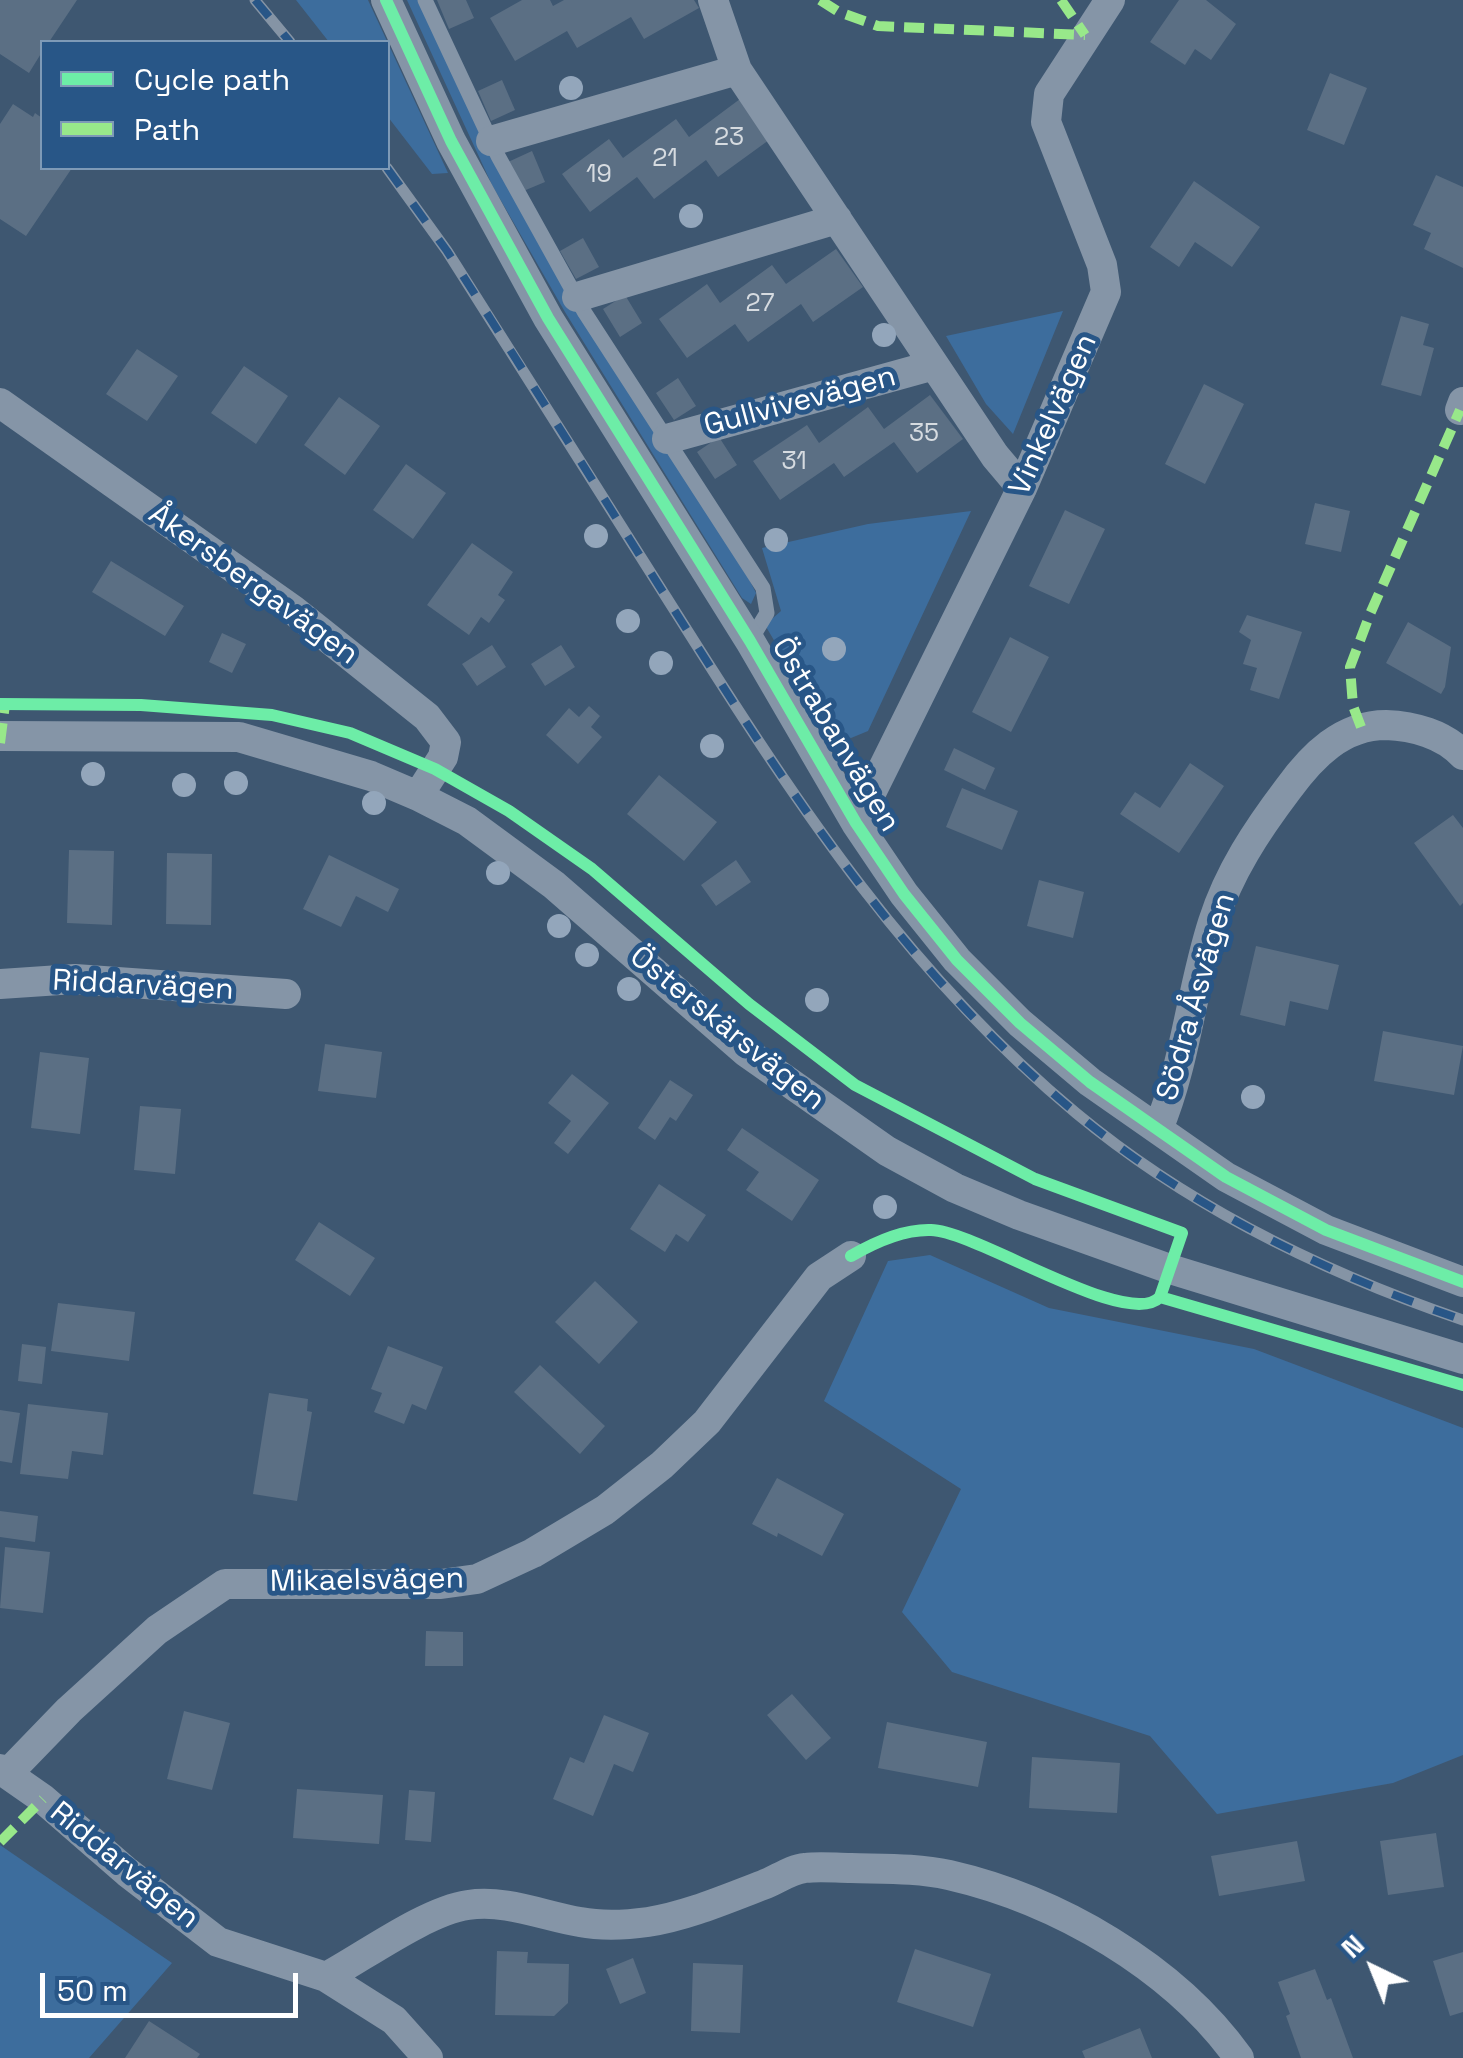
<!DOCTYPE html>
<meta charset="utf-8">
<style>
body{margin:0}
#map{position:relative;width:1463px;height:2058px;overflow:hidden;background:#3e5771;font-family:"Space Grotesk",sans-serif}
canvas{display:block}
.legend{position:absolute;left:40px;top:40px;width:350px;height:130px;box-sizing:border-box;background:#285687;border:2px solid #7e9ab7;margin:0;padding:12px 18px;list-style:none;font-size:30px;color:#fff}
.legend li{display:flex;align-items:center;gap:20px;height:50px}
.legend b{width:50px;border:2px solid #7e9ab7}
.north{position:absolute;left:1323px;top:1918px;width:100px;height:100px;-webkit-text-stroke:8px #285687;paint-order:stroke;rotate:317deg;font-size:28px;font-weight:700;line-height:40px;text-align:center;color:#fff}
.north::after{content:'';display:block;margin:auto;width:35px;height:45px;background:#fff;clip-path:polygon(50% 0,100% 100%,50% 72%,0 100%)}
.scale{position:absolute;left:40px;top:1973px;width:258px;height:45px;box-sizing:border-box;border:5px solid #fff;border-top:0;padding-left:12px;font-size:30px;line-height:35px;white-space:nowrap;color:#fff;-webkit-text-stroke:8px #285687;paint-order:stroke}
</style>
<div id="map">
<canvas width="1463" height="2058"></canvas>
<ul class="legend">
<li><b style="height:12px;background:#6deda7"></b>Cycle path</li>
<li><b style="height:12px;background:#98e88a"></b>Path</li>
</ul>
<div class="north">N</div>
<div class="scale">50 m</div>
</div>
<script>
const ctx = document.querySelector('canvas').getContext('2d');
ctx.lineJoin = 'round';
function fillPath(path, color) { ctx.fillStyle = color; ctx.fill(path, 'evenodd'); }
function strokePath(path, color, width, dash) { ctx.strokeStyle = color; ctx.lineWidth = width; ctx.lineCap = dash ? 'butt' : 'round'; ctx.setLineDash(dash || []); ctx.stroke(path); }
function label(font, color, halo, rows, align = 'center') {
  ctx.font = font + ' "Space Grotesk",sans-serif'; ctx.lineWidth = 10; ctx.setLineDash([]); ctx.textBaseline = 'middle'; ctx.strokeStyle = halo; ctx.fillStyle = color; for (const [text, x, y, turn = 0] of rows) {
    ctx.save(); ctx.translate(x, y); ctx.rotate((+turn || 0) * Math.PI / 180); ctx.textAlign = isNaN(turn) ? turn : align; if (halo) ctx.strokeText(text, 0, 0); ctx.fillText(text, 0, 0); ctx.restore();
  }
}
const green = new Path2D(`
 M296 0H368L448 173 432 174 388 117V42H329Z
 M407 0H422L501 175 741 563 756 593 751 604 742 598 565 312 492 185Z
 M1063 311 1013 434 986 404 946 336Z
 M971 511 868 731 851 738 826 729 765 625 781 611 762 548 868 524Z
 M930 1255 1049 1308 1254 1349 1463 1428V1755L1393 1783 1217 1814 1150 1736 952 1672 902 1612 961 1489 824 1401 888 1261Z
 M0 1845 172 1963 89 2058H0Z`);
const building = new Path2D(`
 M0 0H77L49 42H42V52L29 73 0 54Z
 M437 0H466L474 18 449 29Z
 M522 0H550L553 6 564 0H694L699 8 644 39 631 17 577 48 567 31 515 61 490 18Z
 M1179 0H1206L1236 24 1211 60 1195 49 1185 65 1150 42Z
 M1330 73 1367 88 1344 145 1307 130Z
 M502 80 515 110 491 121 478 91Z
 M740 99 769 140 718 177 706 160 654 199 637 177 590 212 562 174 609 139 623 158 676 119 689 137Z
 M13 104 33 117 35 113 42 118V168H72L26 236 0 219V124Z
 M532 151 545 182 521 192 508 162Z
 M1436 175 1463 187V268L1424 249 1431 233 1413 225Z
 M1194 181 1260 227 1232 267 1195 242 1179 267 1150 247Z
 M583 238 599 267 576 279 560 251Z
 M836 249 863 287 813 322 801 304 748 342 735 324 687 358 659 319 707 284 720 303 772 265 786 284Z
 M625 295 642 323 620 337 603 309Z
 M1401 316 1429 324 1423 345 1434 348 1421 396 1381 385Z
 M137 349 178 376 147 421 106 394Z
 M244 366 288 396 256 444 211 413Z
 M678 378 696 406 674 420 656 393Z
 M1204 384 1244 404 1205 484 1165 464Z
 M930 395 963 439 917 473 894 442 844 477 834 463 780 500 753 461 807 425 819 443 868 407 884 429Z
 M339 397 380 426 345 475 304 445Z
 M719 437 737 465 715 479 697 452Z
 M406 464 446 493 413 539 373 510Z
 M1315 503 1350 511 1341 552 1305 544Z
 M1065 510 1105 529 1069 604 1029 586Z
 M472 543 513 572 498 595 505 600 489 623 481 617 469 635 427 605Z
 M111 561 184 606 165 636 92 592Z
 M1247 615 1302 632 1279 699 1250 690 1257 668 1243 664 1251 640 1239 632Z
 M1408 622 1451 647 1445 687 1441 694 1386 663Z
 M222 633 246 644 232 673 209 662Z
 M1010 637 1049 657 1011 732 972 712Z
 M492 645 506 667 477 686 462 664Z
 M561 645 575 667 545 686 531 664Z
 M589 706 600 716 591 727 602 737 578 764 546 735 569 708 579 717Z
 M954 748 995 768 985 790 944 770Z
 M1190 763 1224 786 1179 853 1120 814 1135 792 1160 808Z
 M659 775 717 822 684 861 627 814Z
 M962 788 1018 811 1002 850 946 827Z
 M1453 815 1463 828V903L1460 906 1414 843Z
 M69 850 114 851 112 925 67 923Z
 M167 853 212 854 211 925 166 924Z
 M329 855 399 889 388 912 356 896 341 927 303 909Z
 M736 860 751 882 716 906 701 885Z
 M1039 880 1084 892 1073 938 1027 926Z
 M1256 946 1339 965 1328 1010 1290 1001 1285 1026 1240 1015Z
 M1383 1031 1463 1046 1454 1095 1374 1081Z
 M325 1044 382 1052 376 1098 318 1091Z
 M40 1052 89 1058 80 1134 31 1128Z
 M572 1074 609 1103 568 1154 554 1143 571 1121 548 1103Z
 M670 1080 693 1095 676 1121 670 1117 655 1140 638 1128Z
 M140 1106 181 1109 175 1174 134 1170Z
 M742 1128 819 1180 792 1221 746 1190 759 1172 727 1150Z
 M659 1184 706 1215 688 1242 676 1234 665 1252 630 1229Z
 M319 1222 375 1258 350 1296 295 1260Z
 M595 1281 638 1322 599 1364 555 1322Z
 M58 1303 135 1312 129 1361 51 1351Z
 M22 1344 46 1347 42 1384 18 1381Z
 M388 1346 443 1367 426 1410 412 1404 404 1424 374 1412 382 1393 371 1389Z
 M540 1365 605 1426 580 1454 514 1392Z
 M269 1393 308 1399 307 1411 312 1412 297 1501 253 1494Z
 M28 1404 108 1413 103 1455 72 1451 68 1479 20 1474Z
 M0 1410 20 1413 12 1463 0 1461Z
 M777 1478 844 1514 822 1556 778 1533 777 1537 752 1524Z
 M0 1511 38 1516 35 1542 0 1537Z
 M5 1547 50 1552 43 1613 0 1608Z
 M426 1631 463 1632V1666H425Z
 M792 1694 831 1738 806 1760 767 1715Z
 M184 1711 230 1723 212 1790 167 1779Z
 M604 1715 649 1733 633 1772 614 1764 593 1816 553 1799 570 1757 584 1763Z
 M887 1722 987 1742 978 1787 878 1768Z
 M1032 1757 1120 1763 1117 1813 1029 1808Z
 M297 1789 383 1795 379 1844 293 1838Z
 M409 1790 435 1792 431 1842 405 1840Z
 M1436 1833 1444 1887 1388 1895 1380 1841Z
 M1297 1841 1305 1881 1219 1896 1211 1856Z
 M915 1949 991 1974 973 2027 897 2002Z
 M497 1951 528 1952 527 1963 569 1964 568 2003 554 2016 495 2015Z
 M1463 1952V2012L1450 2016 1433 1961Z
 M633 1958 646 1993 620 2004 606 1969Z
 M693 1963 743 1965 740 2033 691 2031Z
 M1315 1969 1327 2000 1331 1998 1353 2058H1301L1286 2016 1290 2014 1278 1982Z
 M149 2021 200 2054 197 2058H125Z
 M1140 2028 1152 2058H1085L1082 2051Z`);
const lane = new Path2D(`
 M425 0 498 156 585 313 763 588 767 613 750 641`);
const street = new Path2D(`
 M386 0 451 141 548 318 750 641 856 823 904 894 957 960 1020 1023 1090 1082 1226 1177 1326 1230 1463 1282
 M713 0 737 70 995 456 1022 488
 M491 141 737 70
 M577 297 837 219
 M0 403 293 610 427 717 446 742 443 757 418 796
 M1460 410 1463 402
 M667 439 934 365
 M0 736 239 737 371 776 418 796 467 821 554 885 746 1052 887 1151 955 1188 1019 1215 1170 1269 1463 1359
 M856 823 1022 488 1106 292 1102 265 1046 122 1049 94 1110 0
 M0 984 75 979 286 994
 M1158 1129C1186 1062 1191 990 1213 922 1229 872 1257 830 1288 789 1312 756 1342 725 1386 725 1413 726 1444 734 1463 755
 M0 1769 43 1799 127 1872 218 1942 326 1977C365 1956 426 1911 468 1905 505 1899 544 1916 580 1922 601 1926 626 1925 648 1922 687 1916 726 1899 763 1885 777 1880 791 1869 805 1868 820 1866 836 1868 851 1868 884 1869 917 1868 949 1875 1058 1900 1174 1967 1239 2058
 M7 1774 69 1710 157 1630 225 1584H441L477 1579 533 1553 605 1510 662 1465 707 1422 819 1277 851 1256
 M326 1977 394 2020 428 2058`);
const rail = new Path2D(`
 M255 0 290 42
 M387 168 447 251C528 377 607 504 687 630 800 809 912 977 1076 1113 1189 1207 1325 1273 1463 1320`);
const quiet = new Path2D(`
 M820 0 839 12 878 26 1085 35
 M1061 0 1085 35
 M1361 727 1353 706 1350 667 1370 614 1460 410
 M0 743 5 704
 M0 1842 43 1799`);
const cycleway = new Path2D(`
 M386 0 451 141 548 318 750 641 856 823 904 894 957 960 1020 1023 1090 1082 1226 1177 1326 1230 1463 1282
 M0 704 141 705 272 715 350 733 435 769 509 811 592 869 749 1004 855 1085 1035 1179 1182 1233 1160 1297C1128 1331 977 1231 931 1230 903 1229 875 1242 851 1256
 M1160 1297 1463 1385`);
const trees = [
 [571,88],
 [691,216],
 [884,335],
 [596,536],
 [776,540],
 [628,621],
 [834,649],
 [661,663],
 [712,746],
 [93,774],
 [236,783],
 [184,785],
 [374,803],
 [498,873],
 [559,926],
 [587,955],
 [629,989],
 [817,1000],
 [1253,1097],
 [885,1207]
];
const numberNames = [
 ["23",729,138],
 ["21",665,159],
 ["19",599,175],
 ["27",760,304],
 ["35",924,434],
 ["31",794,462]
];
const streetNames = [
 ["Gullvivevägen",800,402,-15],
 ["Vinkelvägen",1054,415,-66],
 ["Åkersbergavägen",253,585,36],
 ["Östrabanvägen",835,735,59],
 ["Riddarvägen",143,986,3],
 ["Södra Åsvägen",1197,997,-74],
 ["Österskärsvägen",727,1029,39],
 ["Mikaelsvägen",367,1581,-1],
 ["Riddarvägen",124,1866,39]
];
fillPath(green, '#3d6d9d');
fillPath(building, '#5b6f84');
strokePath(lane, '#8595a7', 15);
strokePath(street, '#8595a7', 30);
strokePath(rail, '#8594a5', 11);
strokePath(rail, '#285687', 8, [22]);
strokePath(quiet, '#98e88a', 10, [20, 10]);
strokePath(cycleway, '#6deda7', 12);
ctx.fillStyle = '#93a6bb';
for (const [x, y] of trees) { ctx.beginPath(); ctx.arc(x, y, 12, 0, 2 * Math.PI); ctx.fill(); }
label('25px', '#d6dbe0', null, numberNames);
label('30px', '#fff', '#285687', streetNames);
</script>
